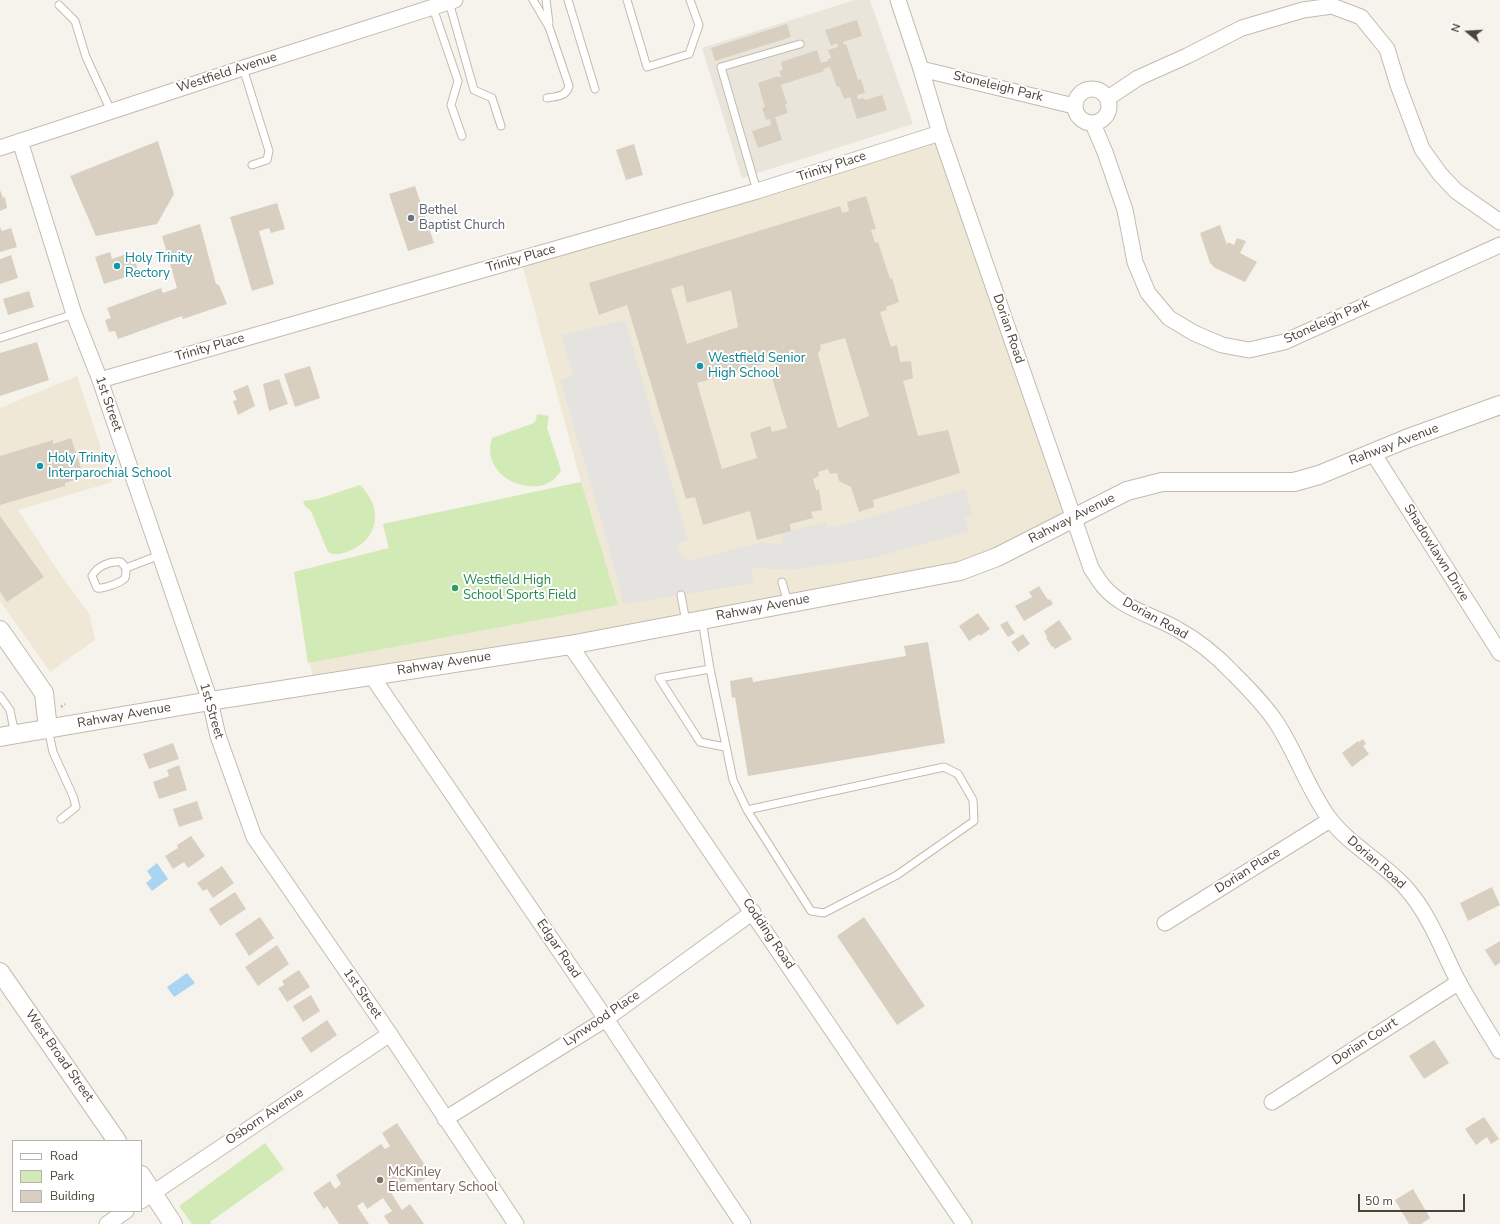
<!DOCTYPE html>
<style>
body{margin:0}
#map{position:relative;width:1500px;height:1224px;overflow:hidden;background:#f6f3ec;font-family:"Nunito Sans",sans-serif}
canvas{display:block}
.legend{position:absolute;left:12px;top:1140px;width:130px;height:72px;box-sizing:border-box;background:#fff;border:1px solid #b7b4b0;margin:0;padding:5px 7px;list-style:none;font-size:12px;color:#4b4439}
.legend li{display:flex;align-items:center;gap:8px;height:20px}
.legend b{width:20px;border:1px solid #b7b4b0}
.north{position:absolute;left:1448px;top:12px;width:40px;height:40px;-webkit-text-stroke:3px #fff;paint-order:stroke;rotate:288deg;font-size:11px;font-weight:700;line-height:16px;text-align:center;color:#4b4439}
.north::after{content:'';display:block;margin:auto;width:14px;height:18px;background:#4b4439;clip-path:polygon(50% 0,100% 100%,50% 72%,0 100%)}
.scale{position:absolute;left:1358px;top:1194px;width:107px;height:18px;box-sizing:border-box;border:2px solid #4b4439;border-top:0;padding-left:5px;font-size:12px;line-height:14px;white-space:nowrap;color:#4b4439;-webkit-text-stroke:3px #fff;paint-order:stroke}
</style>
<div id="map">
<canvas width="1500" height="1224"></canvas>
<ul class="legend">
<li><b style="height:5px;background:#fff"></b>Road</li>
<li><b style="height:11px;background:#d2eab5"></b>Park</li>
<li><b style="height:11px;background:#d8cfc1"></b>Building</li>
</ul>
<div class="north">N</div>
<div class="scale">50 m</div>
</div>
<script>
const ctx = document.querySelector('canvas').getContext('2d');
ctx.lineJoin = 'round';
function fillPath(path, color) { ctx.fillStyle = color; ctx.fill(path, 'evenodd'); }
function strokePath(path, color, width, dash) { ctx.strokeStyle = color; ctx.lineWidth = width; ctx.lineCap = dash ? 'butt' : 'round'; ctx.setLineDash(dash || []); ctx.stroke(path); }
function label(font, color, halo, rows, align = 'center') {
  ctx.font = font + ' "Nunito Sans",sans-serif'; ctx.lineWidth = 4; ctx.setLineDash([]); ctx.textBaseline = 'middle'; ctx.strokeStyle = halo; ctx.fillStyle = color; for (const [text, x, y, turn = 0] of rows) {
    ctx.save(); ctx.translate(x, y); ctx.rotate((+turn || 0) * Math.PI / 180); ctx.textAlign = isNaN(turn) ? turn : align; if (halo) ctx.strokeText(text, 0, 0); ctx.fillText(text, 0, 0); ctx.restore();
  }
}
const residential = new Path2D(`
 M855 0H870L913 124 742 178 702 48Z`);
const education = new Path2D(`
 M940 133 1074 518 997 557 314 684 294 572 389 548 383 524 581 482 521 260Z
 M77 376 112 482 18 510 60 574 90 615 95 640 50 672 0 601V408Z`);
const green = new Path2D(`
 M537 414 549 416 547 428 561 470C545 504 478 481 492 438L534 423 536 420Z
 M581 482 618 605 308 663 294 572 389 548 383 524Z
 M360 485C383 507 380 539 349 551 342 554 335 556 328 552L311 511 305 506 303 501 318 499Z
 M265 1143 284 1169 210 1222 211 1224H192L179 1206Z`);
const parking = new Path2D(`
 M625 320 688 540 679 542 678 551 683 558 690 560 701 558 761 542 779 544 783 543 781 533 826 522 827 528 851 523 965 489 972 516 965 517 969 531 873 558 791 570 755 568 751 570 752 572 754 583 624 604 596 502 560 380 573 376 561 335Z`);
const water = new Path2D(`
 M157 863 168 879 152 891 146 883 152 878 147 871Z
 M187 973 195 983 174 997 167 987Z`);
const building = new Path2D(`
 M857 20 862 36 843 42 844 45 846 44 858 80 861 79 865 93 857 95 858 99 864 98 865 100 882 95 887 110 857 119 850 97 844 99 839 86 837 87 830 67 823 69 824 71 781 85 787 104 785 105 788 113 775 117 782 140 758 148 752 131 771 125 770 119 766 120 762 108 765 107 758 83 778 76V77H781L779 71 783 70 781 62 817 50 821 63 828 61V59L831 58 828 50 838 47 837 43 831 46 825 30Z
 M787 24 791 37 715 61 711 48Z
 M158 141 174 194 157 224 96 236 70 176Z
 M634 144 643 175 626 180 616 150Z
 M415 186 434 243 408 251 389 194Z
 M0 190 3 198 5 197 7 208 0 211Z
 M866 196 876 229 871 230 875 243 878 242 890 279 892 278 899 302 886 307 887 310 880 312 891 347 897 345 900 362 911 361 913 378 903 381 918 436 948 430 960 473 873 500 874 507 859 512 851 487 839 481 837 473 830 474 828 469 818 472 819 476 813 479 816 490 819 489 822 510 811 512 813 518 790 524 791 531 757 540 750 511 703 525 695 497 686 499 627 305 599 315 589 283 840 206 842 213 849 211 847 202ZM683 285 687 303 731 290 738 327 687 344 671 289ZM845 338 869 416 838 428 818 354 821 348 820 345ZM773 355 777 368 770 371 787 428 772 432 770 426 750 433 757 458 722 469 697 383 763 364 761 359Z
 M277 203 285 229 271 233 269 228 259 231 274 284 252 291 230 217Z
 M200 224 216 284 219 285 227 304 183 319 182 316 118 339 115 331 109 332 105 320 111 318 107 308 161 288 163 293 177 288 162 236Z
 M1220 225 1227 245 1228 242 1234 245 1237 238 1246 241 1240 253 1257 262 1245 282 1215 268 1210 263 1200 233Z
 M0 227 2 231 11 228 17 247 0 252Z
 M110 252 112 259 132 252 139 273 104 284 95 257Z
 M11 255 18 278 0 284V259Z
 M29 291 34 307 8 315 3 299Z
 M37 342 49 380 0 396V353Z
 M310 366 320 398 295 407 284 374Z
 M279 379 288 404 269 411 263 384Z
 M248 385 255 406 238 415 233 401 237 400 233 391Z
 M71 438 84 477 65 483V486L0 505V456L53 440V444Z
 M0 516 44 577 7 602 0 592Z
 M1039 586 1048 600 1050 599 1053 604 1024 621 1015 606 1032 597 1029 592Z
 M978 613 990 629 980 636 979 634 969 641 959 626Z
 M1059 620 1072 639 1055 649 1053 646 1052 647 1046 638 1047 637 1044 631Z
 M1007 621 1015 633 1008 637 1000 625Z
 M1023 634 1030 644 1018 652 1011 642Z
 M928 642 945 743 748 776 735 697 732 698 730 681 752 677 753 682 906 656 904 646Z
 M1363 739 1366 744 1363 746 1369 754 1352 767 1342 753 1358 741 1359 742Z
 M173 743 179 759 149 769 143 754Z
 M179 765 187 790 159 799 153 782 169 776 167 770Z
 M197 801 203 819 179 827 173 809Z
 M191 836 205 856 188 868 184 862 173 869 165 856 178 848 177 845Z
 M222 866 234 883 213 898 207 889 203 891 197 883Z
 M1492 887 1500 905 1468 921 1460 903Z
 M235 892 246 909 220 926 209 909Z
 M260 917 274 938 249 956 235 934Z
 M864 917 925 1006 897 1025 837 936Z
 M1500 941V963L1495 966 1485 950Z
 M277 945 289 964 258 986 245 967Z
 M299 970 310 987 287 1002 278 988 284 985 282 981Z
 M311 995 320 1011 303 1022 293 1006Z
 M327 1020 337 1035 311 1053 301 1038Z
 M1434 1040 1449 1063 1424 1079 1409 1056Z
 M1484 1117 1499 1139 1491 1144 1487 1137 1476 1145 1465 1129Z
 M397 1123 431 1174 417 1184 408 1171 403 1175 406 1180 390 1191 402 1210 410 1204 424 1224H389L384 1216 392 1211 383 1198 367 1209 363 1202 357 1206 369 1224H339L327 1206 324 1209 313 1193 330 1181 335 1189 341 1184 336 1175 381 1144 385 1149 390 1146 382 1133Z
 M1413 1189 1430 1218 1421 1224H1409L1395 1200Z`);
const path = new Path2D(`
 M61 707 65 704`);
const service = new Path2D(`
 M533 0 549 27 569 86C566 97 557 96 547 98
 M546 0 549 23
 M568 0 595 89
 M627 0 647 67 689 54 699 25 690 0
 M449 2 474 90 492 98 501 126
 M59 5 75 21 86 57 111 111
 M432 5 458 81 451 105 462 136
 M243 68 269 151 267 160 252 165
 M757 191 721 67 800 44
 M0 338 74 314
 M126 568 121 562C110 561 97 566 92 576L97 588C103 589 121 583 125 578 126 575 126 572 126 568L160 555
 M782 582 788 603
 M681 595 686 622
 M702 620 710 669 733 780 747 810 811 911 824 913 897 875 974 821 973 800 958 774 944 767 747 810
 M710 669 659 678 700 742 725 747
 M0 696 10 710 13 725 19 733
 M48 729 53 752 73 796 76 807 61 819`);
const minor = new Path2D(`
 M898 0 921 69 940 133 1091 568C1095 574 1099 581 1104 587 1123 609 1153 615 1177 629 1197 640 1217 656 1233 673 1248 688 1264 704 1276 722 1296 752 1307 788 1329 818 1350 846 1383 862 1406 888 1430 915 1442 950 1458 981 1471 1005 1486 1028 1500 1051
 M921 69 1074 106
 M1075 106a17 17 0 1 1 34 0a17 17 0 1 1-34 0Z
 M1108 98 1138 78 1187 56 1242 28 1303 10 1332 6 1361 17 1387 49 1398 85 1422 149 1440 174 1456 191 1500 222
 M1093 124 1105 152 1125 210 1135 262 1148 293 1169 318 1194 333 1222 345 1249 350 1284 342 1500 245
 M20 141 74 314 100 380 210 701 218 736 254 837 383 1024 516 1224
 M0 148 243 68 455 0
 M100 380 757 191 940 133
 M1373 453 1500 653
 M570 645 964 1224
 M371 675 606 1019 743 1224
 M1165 923 1330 820
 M1272 1102 1459 982
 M445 1119 606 1019 753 912
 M141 1201 390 1034
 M107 1224 126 1211`);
const tertiary = new Path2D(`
 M0 630 44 693 48 729
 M0 737 210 701 570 645 960 571 997 557 1127 491 1162 482H1294L1319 475 1406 439 1500 405
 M0 972 117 1141
 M141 1175 173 1224`);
const markers = [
 [411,218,4,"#6b7280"],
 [117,266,4,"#0f9aa8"],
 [700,366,4,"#0f9aa8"],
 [40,466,4,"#0f9aa8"],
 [455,588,4,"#2e9e5b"],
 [380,1180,4,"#8d6e63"]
];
const streetNames = [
 ["Westfield Avenue",227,73,-18],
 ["Stoneleigh Park",998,87,14],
 ["Trinity Place",832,167,-18],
 ["Trinity Place",521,259,-16],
 ["Stoneleigh Park",1327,322,-24],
 ["Dorian Road",1008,329,71],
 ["Trinity Place",210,348,-16],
 ["1st Street",108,404,71],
 ["Rahway Avenue",1394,445,-21],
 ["Rahway Avenue",1072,519,-27],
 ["Shadowlawn Drive",1436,553,58],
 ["Rahway Avenue",763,608,-11],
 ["Dorian Road",1155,619,29],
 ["Rahway Avenue",444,664,-9],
 ["1st Street",211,711,74],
 ["Rahway Avenue",124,716,-10],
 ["Dorian Road",1376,863,41],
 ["Dorian Place",1248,871,-32],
 ["Codding Road",768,934,56],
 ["Edgar Road",558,949,56],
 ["1st Street",362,994,55],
 ["Lynwood Place",602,1019,-34],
 ["Dorian Court",1365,1042,-33],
 ["West Broad Street",59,1056,55],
 ["Osborn Avenue",265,1117,-34]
];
const worshipNames = [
 ["Bethel",419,211],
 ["Baptist Church",419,226]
];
const cultureNames = [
 ["Holy Trinity",125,259],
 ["Rectory",125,274],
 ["Westfield Senior",708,359],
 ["High School",708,374],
 ["Holy Trinity",48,459],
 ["Interparochial School",48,474]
];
const leisureNames = [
 ["Westfield High",463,581],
 ["School Sports Field",463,596]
];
const educationNames = [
 ["McKinley",388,1173],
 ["Elementary School",388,1188]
];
fillPath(residential, '#eae5da');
fillPath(education, '#efe8d6');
fillPath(green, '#d2eab5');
fillPath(parking, '#e5e3e0');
fillPath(water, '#a9d4f2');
fillPath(building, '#d8cfc1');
strokePath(service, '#c2bbae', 9);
strokePath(minor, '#c2bbae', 17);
strokePath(tertiary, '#c2bbae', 20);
strokePath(path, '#c4b79f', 2.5, [2, 2]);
strokePath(service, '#fff', 7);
strokePath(minor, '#fff', 15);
strokePath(tertiary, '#fff', 18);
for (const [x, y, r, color] of markers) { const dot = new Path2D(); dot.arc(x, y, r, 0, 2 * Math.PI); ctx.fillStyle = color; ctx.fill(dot); strokePath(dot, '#fff', 1.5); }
label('13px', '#4b4439', '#fff', streetNames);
label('13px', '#5b616d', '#fff', worshipNames, 'left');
label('13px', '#0d838f', '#fff', cultureNames, 'left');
label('13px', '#27864d', '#fff', leisureNames, 'left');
label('13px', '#785e54', '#fff', educationNames, 'left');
</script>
